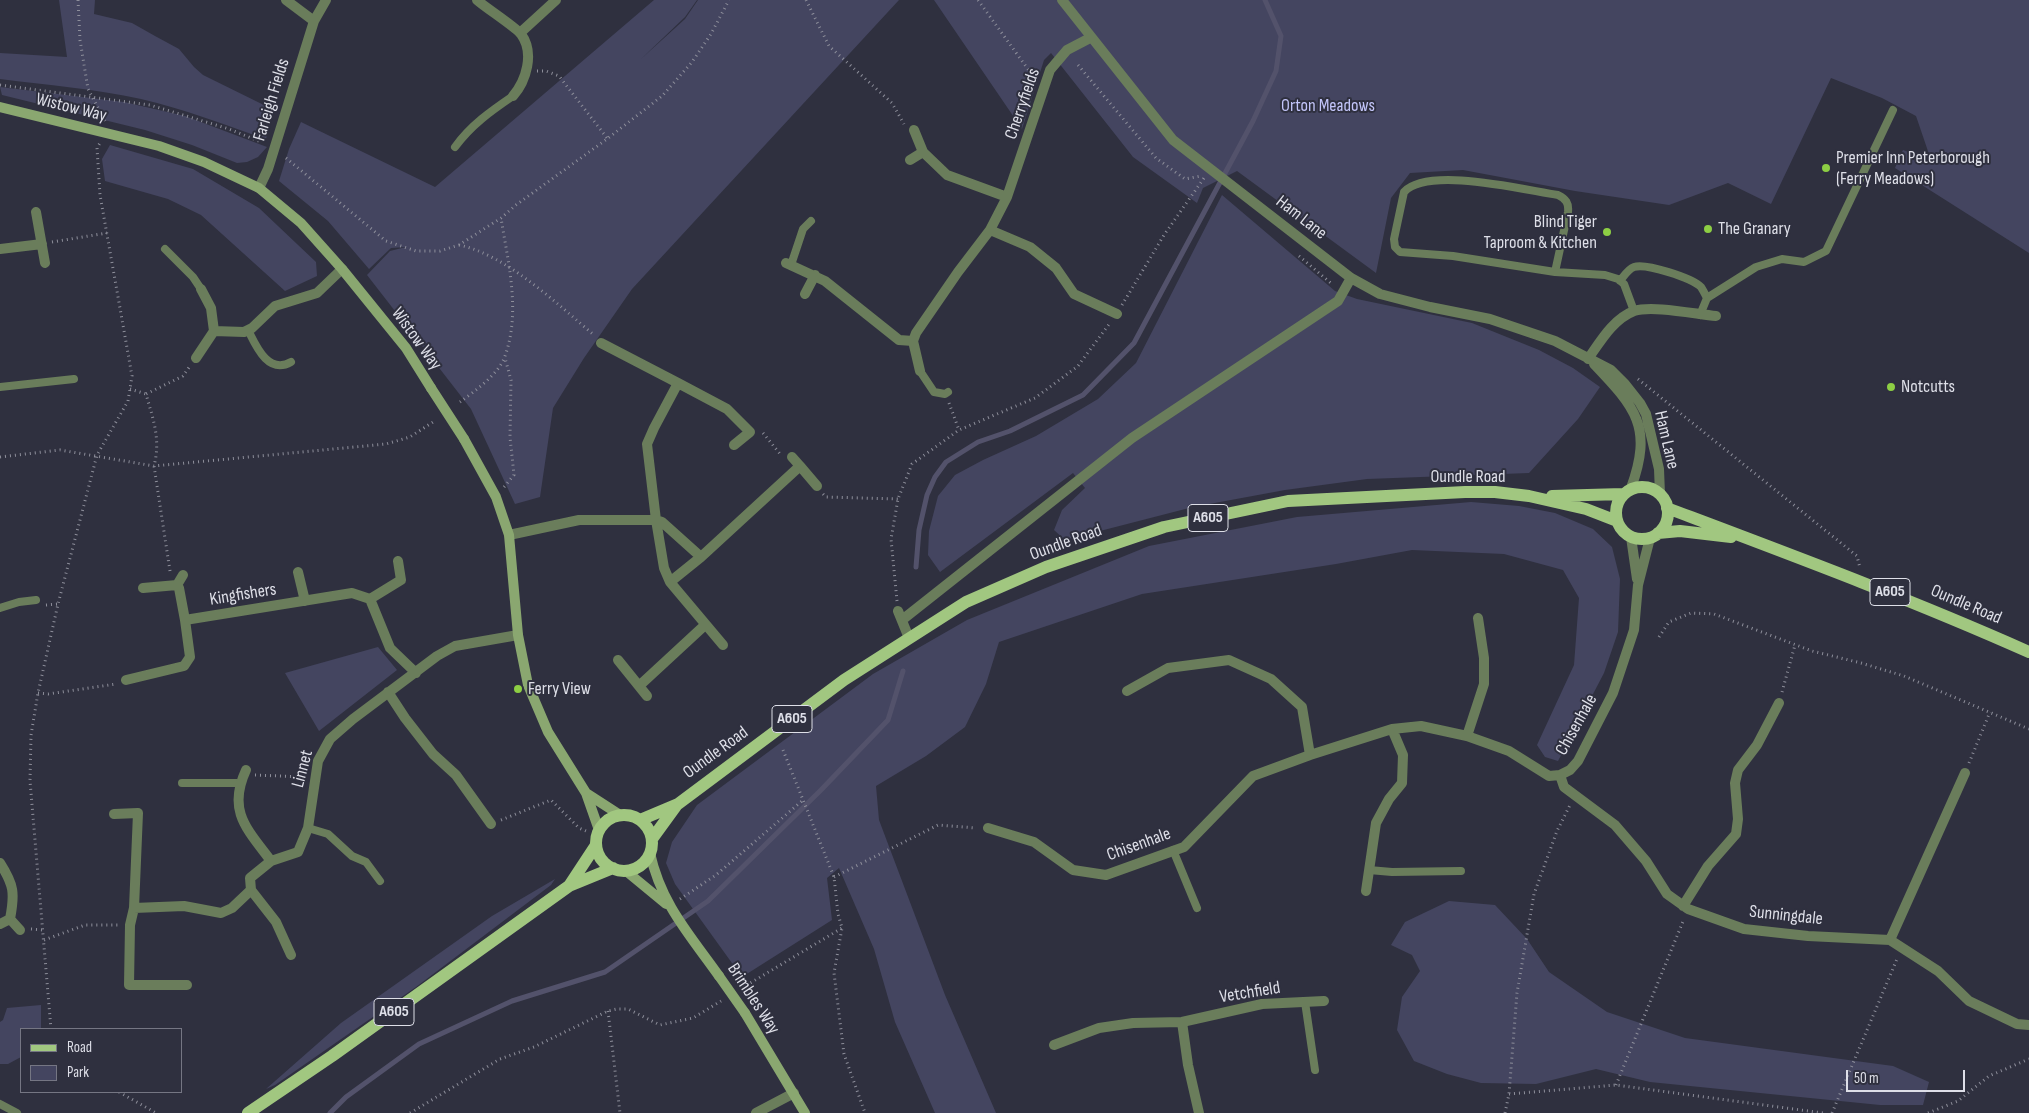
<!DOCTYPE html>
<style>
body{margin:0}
#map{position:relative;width:2029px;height:1113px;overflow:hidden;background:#2f303f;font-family:"Sofia Sans Condensed",sans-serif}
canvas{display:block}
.legend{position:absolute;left:20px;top:1028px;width:162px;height:65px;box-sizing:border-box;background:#2f303f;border:1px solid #757683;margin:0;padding:6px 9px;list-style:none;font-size:15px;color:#dedfe8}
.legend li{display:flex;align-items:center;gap:10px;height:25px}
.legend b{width:25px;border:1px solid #757683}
.scale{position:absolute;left:1846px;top:1070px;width:119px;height:22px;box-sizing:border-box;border:2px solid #dedfe8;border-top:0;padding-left:6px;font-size:15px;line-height:18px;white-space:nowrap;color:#dedfe8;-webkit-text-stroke:4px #2f303f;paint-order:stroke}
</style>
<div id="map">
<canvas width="2029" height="1113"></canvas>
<ul class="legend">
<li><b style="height:6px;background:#a1c780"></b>Road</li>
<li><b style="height:14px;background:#444560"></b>Park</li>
</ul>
<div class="scale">50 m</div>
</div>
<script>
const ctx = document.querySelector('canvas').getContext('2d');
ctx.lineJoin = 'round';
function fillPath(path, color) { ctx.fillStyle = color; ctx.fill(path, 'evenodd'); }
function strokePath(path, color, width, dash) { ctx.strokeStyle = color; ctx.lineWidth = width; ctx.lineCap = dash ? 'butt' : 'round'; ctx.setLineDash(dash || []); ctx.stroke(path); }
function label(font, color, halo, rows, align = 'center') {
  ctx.font = font + ' "Sofia Sans Condensed",sans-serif'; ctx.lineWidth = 4; ctx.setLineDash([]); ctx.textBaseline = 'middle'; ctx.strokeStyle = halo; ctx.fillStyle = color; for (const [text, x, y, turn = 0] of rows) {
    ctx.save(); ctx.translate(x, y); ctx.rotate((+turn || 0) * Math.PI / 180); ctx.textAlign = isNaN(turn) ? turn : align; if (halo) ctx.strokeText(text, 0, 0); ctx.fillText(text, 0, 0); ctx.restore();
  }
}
const green = new Path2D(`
 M59 0H95L94 14 132 23 155 36 179 49 194 67 203 75 274 110 266 139C225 125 184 109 141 99 95 89 47 85 0 79V53L67 57Z
 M654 0H697L685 17 641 59 685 19 698 0H899L632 289 584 358 553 408 540 497 515 504 471 409 367 275 390 251 406 247 391 248 369 269 328 221 279 181 289 149 301 122 435 187Z
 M934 0H2029V253L1895 168 1903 150 1931 160 1916 116 1882 98 1831 78 1771 204 1728 183 1669 205 1575 191 1463 170 1410 173 1391 198 1376 273 1237 171 1203 188 1197 203 1133 157 1051 53 1044 60 1022 129Z
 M0 87 124 102 185 116 267 147 258 157 247 162 237 163 192 145 145 130 2 95Z
 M110 145 193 169 259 208 316 262 317 276 285 291 201 215 168 199 105 181 102 159Z
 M1222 195 1335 291 1357 299 1472 323 1539 350 1573 368 1600 387 1578 419 1529 473 1367 479 1285 490 1193 507 1065 540 1054 530 1062 510 1085 488 1073 473 940 572 928 555 929 531 938 496 955 475 983 460 1036 436 1098 399 1136 363Z
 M1471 502 1519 506 1555 513 1593 529 1612 547 1620 579 1618 632 1604 673 1558 761 1545 757 1537 745 1574 665 1579 598 1563 570 1504 554 1412 550 1336 564 1142 594 999 642 986 684 965 727 926 756 876 786 879 820 945 995 996 1113H935L895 1022 874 949 839 868 827 878 832 920 742 977 675 884 666 863 672 842 697 805 873 674 967 620 1149 546 1297 517Z
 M378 647 397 670 319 731 285 673Z
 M555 879 551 885 416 987 275 1085 266 1089 341 1023 492 916Z
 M1449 901 1495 905 1527 939 1549 972 1607 1012 1685 1038 1893 1066 1929 1082 1923 1105H1880L1650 1082 1596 1069 1536 1084 1481 1083 1447 1074 1414 1061 1397 1030 1402 997 1420 971 1412 955 1391 945 1405 922Z
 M41 1005V1029H21V1057L8 1064H0V1022L3 1020 7 1008Z`);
const stream = new Path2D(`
 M916 567 919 530 927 495 935 477 946 462 978 442 1010 431 1083 395 1134 343 1253 121 1276 71 1281 36 1265 0
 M330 1113 346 1097 419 1044 512 1001 605 972 708 901 821 790 888 720 903 671`);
const path = new Path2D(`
 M78 0 80 40 88 89 105 121
 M806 0 829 46 892 103 904 124
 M978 0 1035 79
 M1078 65 1156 158 1185 179 1201 176
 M537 71H546L559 76 607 138
 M0 85 150 105 229 129 261 142
 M286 158 386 241 416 251H440L459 245 501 218 516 205 607 139 662 96 692 62 711 34 729 0
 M52 242 107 233
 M459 245C507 255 557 304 594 335
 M1299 256 1332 284
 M1122 305 1164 235 1204 178
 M1638 379 1857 556 1860 568
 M130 389 146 394
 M460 402C475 391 499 374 505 356 521 312 508 262 501 218
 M949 403 959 430
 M763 433 781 455
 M0 457 60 450 154 466 386 444 410 437 433 422
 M504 487 514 475 510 437 511 380 505 358
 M823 494 826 497 898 499
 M170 571 154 466C161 439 153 419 146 394L183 376 190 366
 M897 601 891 539 898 499 912 464 959 430 1035 398 1078 366 1110 323
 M46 605 58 604
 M1659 637 1669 622 1691 613 1714 614 1812 651 1861 663 1904 676 2029 729
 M1782 692 1795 645
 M38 693 48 694 116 684
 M783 750 834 877 838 914 842 928 834 973 844 1054 865 1113
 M1969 763 1990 712
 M255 775 304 777
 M501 820 551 800 579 828 586 831
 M834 877 938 825 976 828
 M680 899 716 875 802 801
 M31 929 43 930
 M44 940 85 925H119
 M742 988 842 928
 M608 1011 620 1113
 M51 1029 30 781 31 735 38 693 58 604 97 455 128 401 132 376 100 195 97 148 100 143
 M1616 1085 1684 919
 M119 1092 156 1113
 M1509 1094 1616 1085 1823 1113
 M410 1113 500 1059 534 1047 608 1011 617 1009H628L660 1025 693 1018 721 1001
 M1505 1113 1509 1094 1517 993 1534 894 1557 831 1570 805
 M1832 1113 1897 959
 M1928 1113 1958 1101 1989 1076 2029 1059`);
const lane = new Path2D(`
 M455 147C471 125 491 111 513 96
 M165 249 193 277 201 289
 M791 265 803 229 811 221
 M1555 272 1568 212C1569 203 1566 199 1558 195 1524 190 1428 166 1404 192L1394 239 1395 247 1400 252 1453 256 1555 272 1605 275 1618 279 1624 284 1634 311
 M1620 281C1624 276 1628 269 1634 267 1646 263 1692 278 1701 287 1703 290 1705 294 1707 298
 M1700 315 1707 298 1756 267 1782 259 1804 262 1826 251 1893 110
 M248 330C256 346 268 375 291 362
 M920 371 934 392 945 394 948 392
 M0 387 74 379
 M0 608 19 602 36 600
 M182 783H240
 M308 828 328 834 352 856 366 862 380 881
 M1173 850 1197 908
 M1369 870 1392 872 1461 871
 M1305 1002 1315 1070
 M0 1104 17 1113`);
const street = new Path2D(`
 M286 0 314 21
 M477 0C486 8 514 26 521 34 535 53 526 81 513 96
 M1062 0 1173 140 1351 278 1380 294 1430 307 1490 319 1555 341 1611 370 1625 384 1640 403 1646 414 1659 469 1660 494
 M520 33 556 0
 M914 130 923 152 947 175 1007 197
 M910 160 923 152
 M259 188 268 169 314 21 326 0
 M36 212 45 263
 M990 230 1030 247 1056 268 1074 294 1117 314
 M0 249 42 244
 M786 263 825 281 899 340 913 341
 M201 289 211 308 214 331 244 332 252 328 275 306 317 293 342 269
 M805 294 815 275
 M601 343 678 383
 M196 358 214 331
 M1588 359C1600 342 1613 319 1634 311 1652 305 1695 314 1716 316
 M1594 364C1636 408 1653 427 1631 488
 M920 371 913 341 916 333 958 272 990 230 1007 197 1050 70 1067 50 1090 38
 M792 457 800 466
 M509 535 579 520H656L647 444 654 428 678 383 727 409 750 432 734 445
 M1631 537 1637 579
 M398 561 401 580 370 599 390 648 416 673
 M298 572 305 601
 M670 582 664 568 656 520 662 522 701 557
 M177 585 183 575
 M143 588 177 585 179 588 185 620
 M898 611 909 638
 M902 620 1132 438 1338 301 1351 278
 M723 645 670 582 701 557 800 466 817 486
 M618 660 647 696
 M126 680 184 666 190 657 185 620 352 593 370 599
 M639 686 705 625
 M1127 691 1168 668 1229 660 1271 679 1302 707 1310 755
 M388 692 405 718 433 754 456 775 491 824
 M1467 736 1484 684V658L1478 618
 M246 770C227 811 247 829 271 861
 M1560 775 1564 787 1615 825 1646 861 1667 894 1688 909 1744 929 1808 936 1890 940 1938 971 1969 1001 2017 1024 2029 1025
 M114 814 138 813 134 908
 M988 828 1034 842 1073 870 1106 875 1184 847 1253 776 1310 755 1392 729 1421 726 1467 736 1509 751 1549 776 1560 775 1570 770 1578 761 1613 693 1634 630 1638 585 1650 538
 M0 863C14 885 15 893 10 919L20 930
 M251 890 276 922 291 955
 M1366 891 1376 823 1389 799 1402 783 1403 755 1392 729
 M1683 906 1708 866 1736 834 1738 819 1735 783 1738 770 1757 745 1779 703
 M0 924 10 919
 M1890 940 1965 773
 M187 985H129L130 925 134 908 184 906 221 913 232 908 251 890 250 878 271 861 298 852 308 828 318 761 330 739 353 719 437 656 455 646 518 635
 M1182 1022 1188 1065 1199 1113
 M1054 1045 1099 1028 1133 1023 1182 1022 1262 1004 1324 1001
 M756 1113 794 1093`);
const secondary = new Path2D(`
 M0 107 159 146 204 162 259 188 301 223 342 269 406 348 431 388
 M464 439 496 497 509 535 518 635 528 685 548 732 586 793 599 830
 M586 793 620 815
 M650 853C661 904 690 935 719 976
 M626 871 666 904
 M745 1013 805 1113`);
const primary = new Path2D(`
 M1616 513a26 26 0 1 1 52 0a26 26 0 1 1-52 0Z
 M1552 496 1623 494
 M1667 508C1789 554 1910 599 2029 652
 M1658 533 1680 531 1731 537
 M596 843a28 28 0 1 1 56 0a28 28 0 1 1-56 0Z
 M640 820 678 804 844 680 966 602 1046 567 1164 527 1288 501 1465 492H1495L1529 496 1586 509 1617 521
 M652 839 676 806
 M569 886 596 845
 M248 1113 332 1056 569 886 613 868`);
const secondaryBridge = new Path2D(`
 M431 388 464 439
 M719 976 745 1013`);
const markers = [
 [1826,168,5,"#8dce44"],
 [1708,229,5,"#8dce44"],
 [1607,232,5,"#8dce44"],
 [1891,387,5,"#8dce44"],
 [518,689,5,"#8dce44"]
];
const shields = [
 [1208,518,40],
 [1890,592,40],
 [792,719,40],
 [394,1012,40]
];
const shieldNames = [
 ["A605",1208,518],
 ["A605",1890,592],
 ["A605",792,719],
 ["A605",394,1012]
];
const streetNames = [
 ["Farleigh Fields",272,100,-73],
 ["Cherryfields",1023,104,-71],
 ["Wistow Way",71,108,14],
 ["Ham Lane",1301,218,38],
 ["Wistow Way",416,339,54],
 ["Ham Lane",1666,440,77],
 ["Oundle Road",1468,477],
 ["Oundle Road",1066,543,-20],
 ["Kingfishers",243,595,-9],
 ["Oundle Road",1966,605,23],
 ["Chisenhale",1577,725,-61],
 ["Oundle Road",716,753,-36],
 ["Linnet",303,769,-75],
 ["Chisenhale",1139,845,-20],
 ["Sunningdale",1786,916,6],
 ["Vetchfield",1250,993,-9],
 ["Brimbles Way",753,999,57]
];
const parkNames = [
 ["Orton Meadows",1328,106]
];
const poiNames = [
 ["Premier Inn Peterborough",1836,158],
 ["(Ferry Meadows)",1836,179],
 ["Blind Tiger",1597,222,"right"],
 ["Taproom & Kitchen",1597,243,"right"],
 ["The Granary",1718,229],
 ["Notcutts",1901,387],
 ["Ferry View",528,689]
];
fillPath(green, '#444560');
strokePath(stream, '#53526b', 5);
strokePath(path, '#8e8f9b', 3, [1, 4]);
strokePath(lane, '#6a7d5b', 8);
strokePath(street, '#6a7d5b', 10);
strokePath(secondary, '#8aa770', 10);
strokePath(primary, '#a1c780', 12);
strokePath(secondaryBridge, '#8aa770', 10);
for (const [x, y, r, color] of markers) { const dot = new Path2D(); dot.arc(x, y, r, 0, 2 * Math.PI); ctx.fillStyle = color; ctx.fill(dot); strokePath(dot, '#2f303f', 2); }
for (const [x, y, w] of shields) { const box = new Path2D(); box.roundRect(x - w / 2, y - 13.5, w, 27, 4); ctx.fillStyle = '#2f303f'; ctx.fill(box); strokePath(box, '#dedfe8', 1); }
label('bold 16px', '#dedfe8', null, shieldNames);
label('18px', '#dedfe8', '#2f303f', streetNames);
label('18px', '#c3c5f9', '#2f303f', parkNames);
label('18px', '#dedfe8', '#2f303f', poiNames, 'left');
</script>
